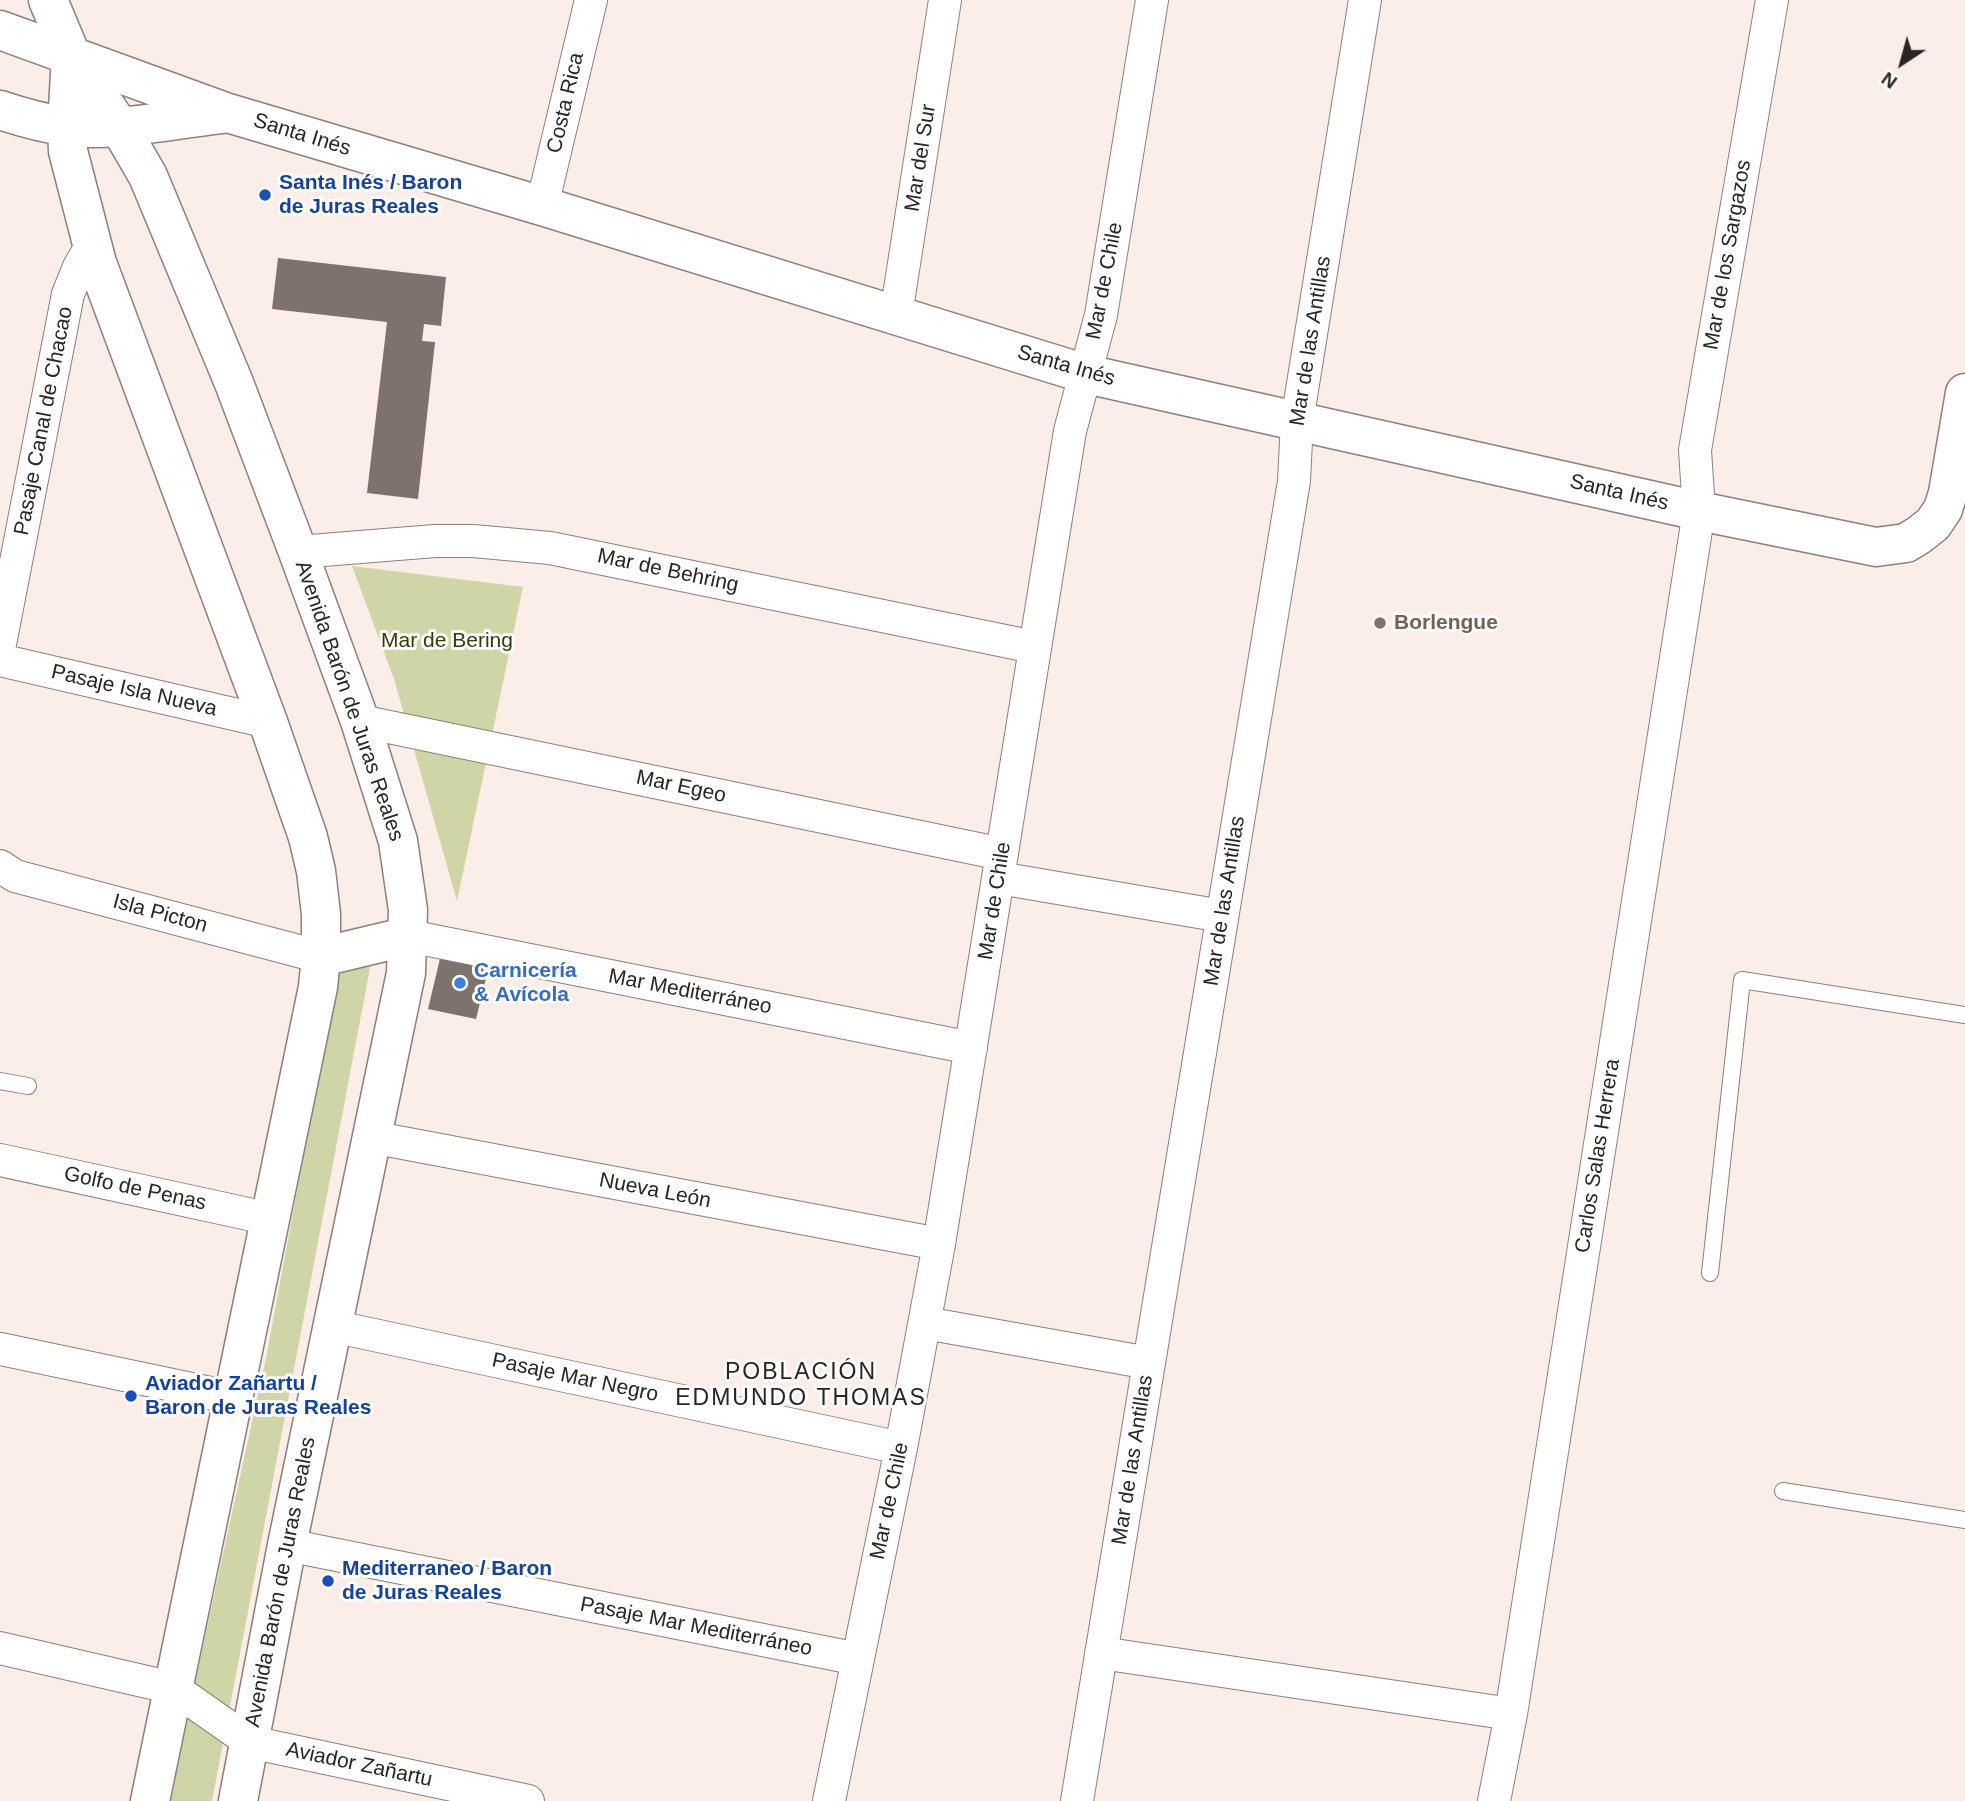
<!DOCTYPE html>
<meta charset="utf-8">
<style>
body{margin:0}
#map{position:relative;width:1965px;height:1801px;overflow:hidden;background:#fbede8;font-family:Helvetica,sans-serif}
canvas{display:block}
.north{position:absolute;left:1867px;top:28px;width:70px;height:70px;-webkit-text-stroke:5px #fefefe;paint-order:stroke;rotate:216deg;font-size:19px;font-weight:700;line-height:28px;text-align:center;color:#2a2523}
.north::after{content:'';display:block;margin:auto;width:24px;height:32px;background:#2a2523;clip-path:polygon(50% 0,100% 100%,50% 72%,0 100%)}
</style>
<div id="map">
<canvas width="1965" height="1801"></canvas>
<div class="north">N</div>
</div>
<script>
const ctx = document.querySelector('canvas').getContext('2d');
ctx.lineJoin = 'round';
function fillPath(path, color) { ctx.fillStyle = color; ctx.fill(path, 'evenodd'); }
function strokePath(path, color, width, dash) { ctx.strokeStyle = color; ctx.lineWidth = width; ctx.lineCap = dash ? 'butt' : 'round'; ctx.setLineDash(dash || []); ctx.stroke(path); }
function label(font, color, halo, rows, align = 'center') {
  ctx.font = font + ' Helvetica,sans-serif'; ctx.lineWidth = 6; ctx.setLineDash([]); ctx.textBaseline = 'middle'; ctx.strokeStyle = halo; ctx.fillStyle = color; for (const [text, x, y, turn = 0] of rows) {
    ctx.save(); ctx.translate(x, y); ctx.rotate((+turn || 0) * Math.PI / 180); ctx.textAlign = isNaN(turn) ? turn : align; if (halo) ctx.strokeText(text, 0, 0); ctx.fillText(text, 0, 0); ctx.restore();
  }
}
const green = new Path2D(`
 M352 566 523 587 457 901 394 679Z
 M340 960 371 963 212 1801H169L266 1358Z`);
const building = new Path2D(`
 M278 258 446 277 441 326 424 324 422 341 435 342 418 499 367 493 387 322 272 309Z
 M443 946 491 958 476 1019 428 1009Z`);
const service = new Path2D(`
 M0 1081 28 1086
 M1710 1273 1742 980 1965 1015
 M1783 1491 1965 1520`);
const minor = new Path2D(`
 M542 206 591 0
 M896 315 945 0
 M298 552 435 541H473L550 548 1034 647
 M0 644 68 294 79 267 92 245
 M0 660 268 722
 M360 721 1002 854
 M0 866 15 876 321 957
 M999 878 1222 916
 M409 936 971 1048
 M371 1137 939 1244
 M0 1160 271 1219
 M925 1323 1149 1363
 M332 1326 901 1448
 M0 1349 234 1398
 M287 1545 858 1659
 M0 1648 173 1688 250 1742 528 1801
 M1101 1653 1511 1714
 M829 1801 901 1448 939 1244 1070 431 1101 315 1152 0
 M1077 1801 1294 481 1297 421 1365 0
 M1494 1801 1511 1714 1699 511 1695 450 1772 0`);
const tertiary = new Path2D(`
 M48 0 71 55 119 126 148 176 234 383 298 552 360 721 398 841 408 910 406 973 287 1545 238 1801
 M0 30 228 113 542 206 1086 374 1699 511 1876 547 1906 543 1919 535 1933 524 1943 509 1948 493 1965 393
 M71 55 67 127 68 151 97 263 268 722 308 837 316 871 321 914V957L318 987 150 1801
 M0 110C21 117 42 123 64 126 111 133 174 119 222 114
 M321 957 409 936`);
const markers = [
 [265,195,7,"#1a4fb4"],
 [1380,623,7,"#8d6e63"],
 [460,983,7,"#3f7fe0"],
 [131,1396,7,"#1a4fb4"],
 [328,1581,7,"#1a4fb4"]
];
const streetNames = [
 ["Costa Rica",566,103,-77],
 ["Santa Inés",302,135,17],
 ["Mar del Sur",921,158,-81],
 ["Mar de los Sargazos",1728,255,-80],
 ["Mar de Chile",1105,281,-79],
 ["Mar de las Antillas",1311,341,-81],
 ["Santa Inés",1066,366,16],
 ["Pasaje Canal de Chacao",44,421,-79],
 ["Santa Inés",1619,493,13],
 ["Mar de Behring",668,571,12],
 ["Pasaje Isla Nueva",134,691,13],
 ["Avenida Barón de Juras Reales",349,701,71],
 ["Mar Egeo",681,787,12],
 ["Mar de Chile",995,901,-81],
 ["Mar de las Antillas",1225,901,-81],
 ["Isla Picton",160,914,15],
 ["Mar Mediterráneo",690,992,11],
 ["Carlos Salas Herrera",1598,1156,-81],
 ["Golfo de Penas",135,1189,12],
 ["Nueva León",655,1191,11],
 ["Pasaje Mar Negro",575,1378,12],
 ["Mar de las Antillas",1133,1460,-81],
 ["Mar de Chile",890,1501,-78],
 ["Avenida Barón de Juras Reales",281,1582,-79],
 ["Pasaje Mar Mediterráneo",696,1627,11],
 ["Aviador Zañartu",359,1765,12]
];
const transitNames = [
 ["Santa Inés / Baron",279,183],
 ["de Juras Reales",279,207],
 ["Aviador Zañartu /",145,1384],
 ["Baron de Juras Reales",145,1408],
 ["Mediterraneo / Baron",342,1569],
 ["de Juras Reales",342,1593]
];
const educationNames = [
 ["Borlengue",1394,623]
];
const parkNames = [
 ["Mar de Bering",447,641]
];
const shopNames = [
 ["Carnicería",474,971],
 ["& Avícola",474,995]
];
const neighbourhoodNames = [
 ["POBLACIÓN",801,1373],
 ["EDMUNDO THOMAS",801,1399]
];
fillPath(green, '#d0d5a8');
fillPath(building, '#7e726d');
strokePath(service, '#8d807b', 18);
strokePath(minor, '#8d807b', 34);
strokePath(tertiary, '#8d807b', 41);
strokePath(service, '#fff', 16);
strokePath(minor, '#fff', 32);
strokePath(tertiary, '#fff', 38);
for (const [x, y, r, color] of markers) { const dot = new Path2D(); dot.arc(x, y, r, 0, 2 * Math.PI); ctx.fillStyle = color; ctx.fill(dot); strokePath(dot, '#fefefe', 2.5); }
label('21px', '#2a2523', '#fefefe', streetNames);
label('bold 21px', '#164399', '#fefefe', transitNames, 'left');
label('bold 21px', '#785e54', '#fefefe', educationNames, 'left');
label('21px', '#383b03', '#fefefe', parkNames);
label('bold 21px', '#366cbe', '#fefefe', shopNames, 'left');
ctx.letterSpacing = '2px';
label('23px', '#2a2523', '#fefefe', neighbourhoodNames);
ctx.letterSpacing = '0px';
</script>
